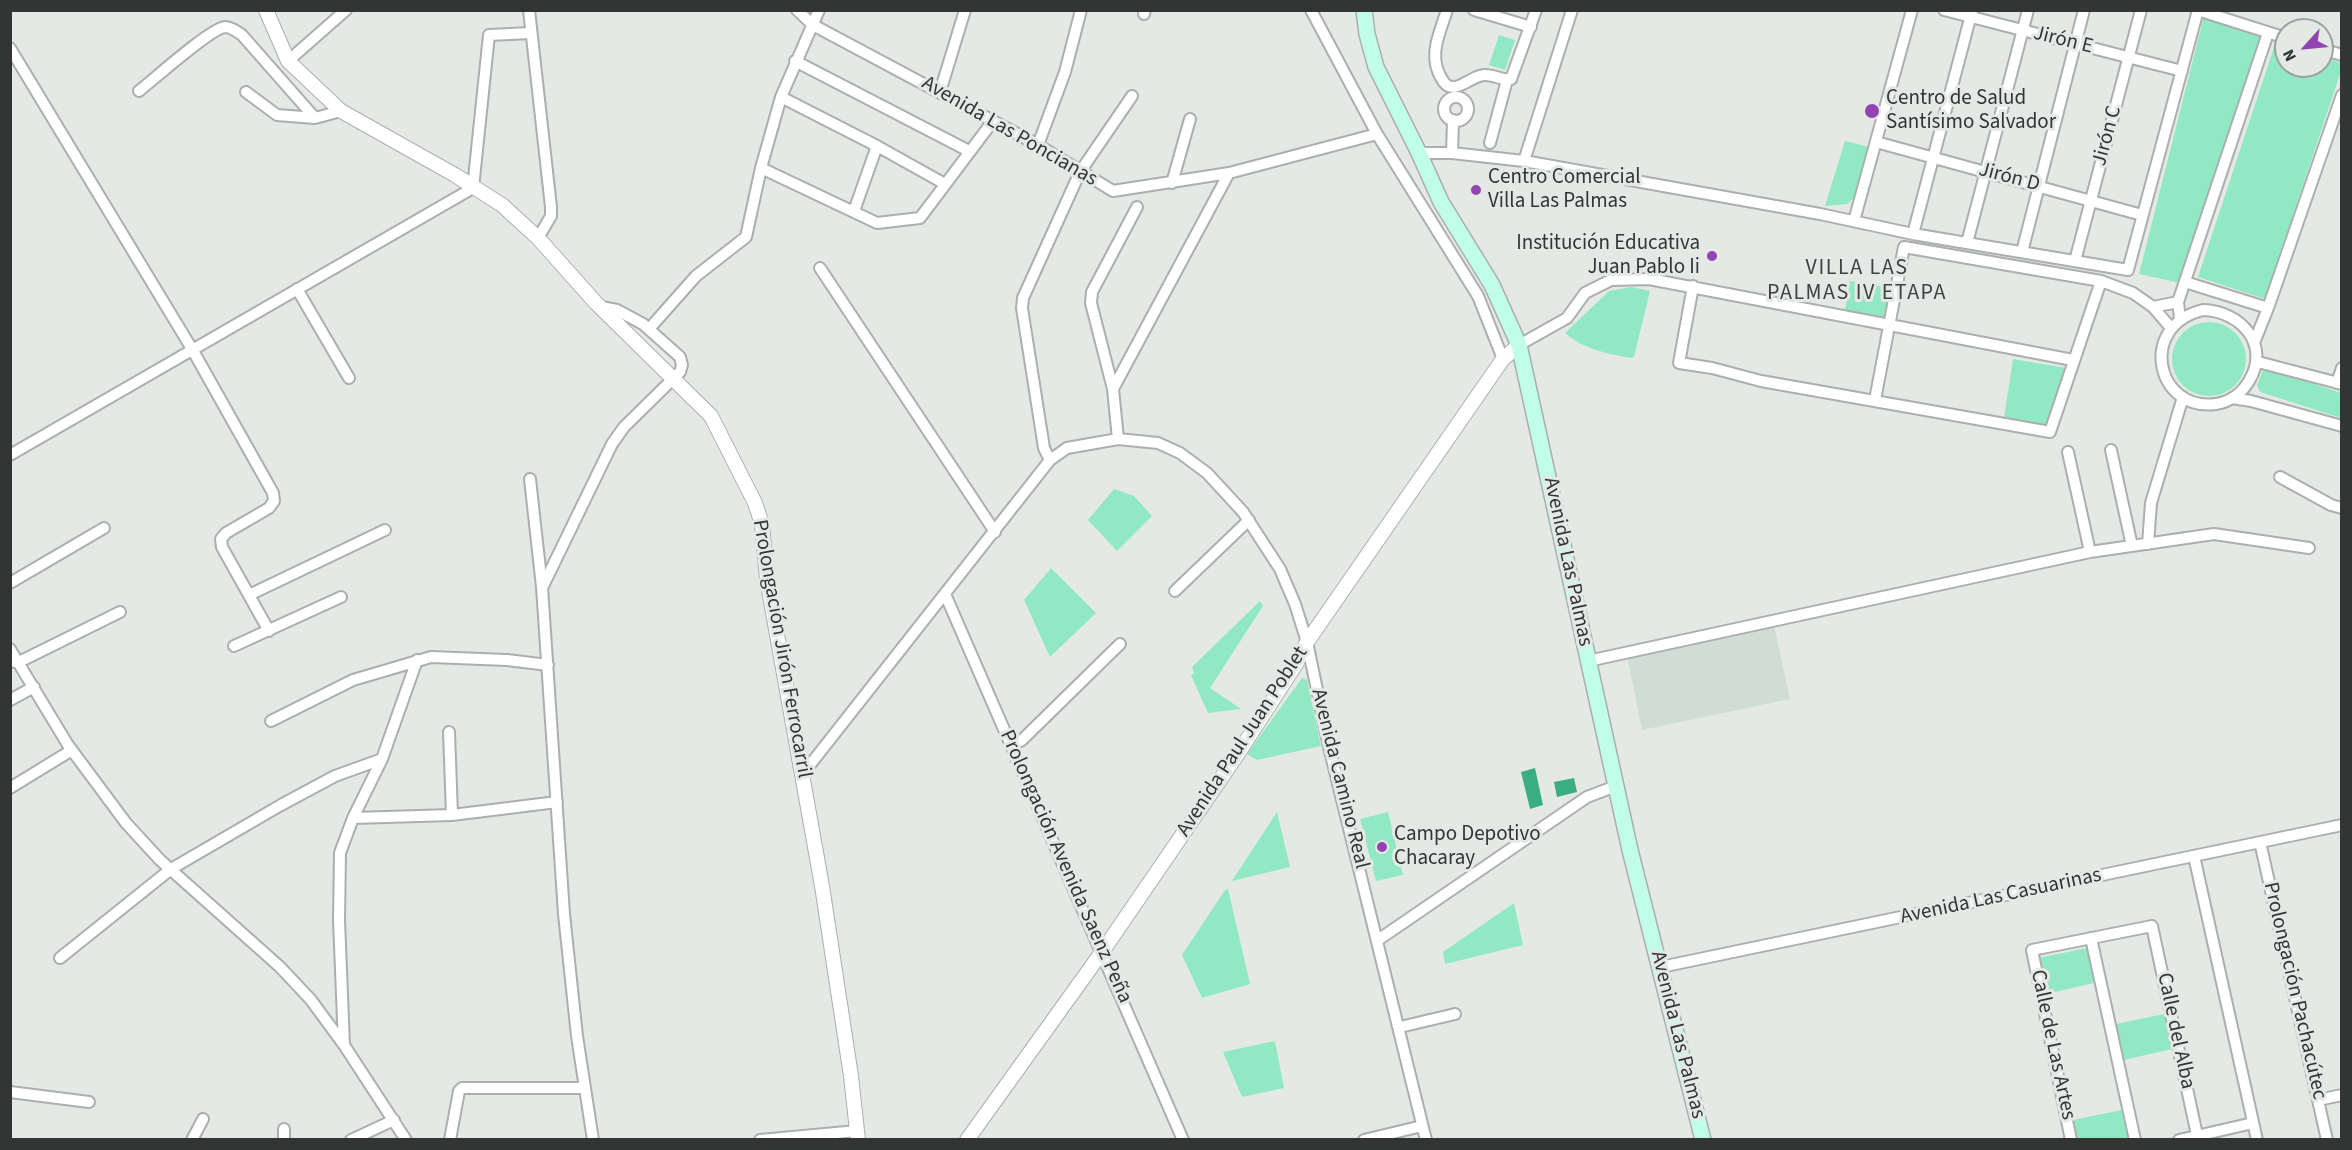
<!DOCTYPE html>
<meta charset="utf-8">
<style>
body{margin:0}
#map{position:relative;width:2352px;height:1150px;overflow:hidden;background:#e4e9e6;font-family:"Source Sans 3",sans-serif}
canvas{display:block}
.frame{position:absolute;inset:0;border:12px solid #333534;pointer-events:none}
.north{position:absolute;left:2274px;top:18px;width:60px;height:60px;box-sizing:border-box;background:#e4e9e6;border:2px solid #9da19f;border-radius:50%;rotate:243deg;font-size:16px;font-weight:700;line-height:24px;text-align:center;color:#333534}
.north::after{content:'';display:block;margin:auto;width:21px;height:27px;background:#9343b2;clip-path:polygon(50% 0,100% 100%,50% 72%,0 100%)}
</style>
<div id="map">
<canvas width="2352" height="1150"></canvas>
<div class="frame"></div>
<div class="north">N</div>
</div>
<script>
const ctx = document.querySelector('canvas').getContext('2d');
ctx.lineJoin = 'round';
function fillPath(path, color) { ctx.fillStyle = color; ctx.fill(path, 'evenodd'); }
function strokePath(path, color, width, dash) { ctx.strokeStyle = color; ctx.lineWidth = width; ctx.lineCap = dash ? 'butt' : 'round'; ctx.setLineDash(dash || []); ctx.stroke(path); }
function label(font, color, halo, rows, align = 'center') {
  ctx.font = font + ' "Source Sans 3",sans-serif'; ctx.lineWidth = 6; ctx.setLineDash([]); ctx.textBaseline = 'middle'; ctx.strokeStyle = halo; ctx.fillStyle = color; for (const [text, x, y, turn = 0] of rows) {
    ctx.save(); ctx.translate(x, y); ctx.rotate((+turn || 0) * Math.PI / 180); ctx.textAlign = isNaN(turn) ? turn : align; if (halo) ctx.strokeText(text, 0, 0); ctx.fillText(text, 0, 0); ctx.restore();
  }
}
const built = new Path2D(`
 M1774 625 1790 699 1642 730 1628 660 1631 654Z`);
const green = new Path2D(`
 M2204 16 2261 33 2180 283 2139 274Z
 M1499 35 1515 40 1505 70 1489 65Z
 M2276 41 2286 44V66H2322V56L2341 63 2342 68 2265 299 2198 277Z
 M1845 141 1870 147 1857 194 1848 204 1825 206Z
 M1850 281 1890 288 1884 317 1845 310Z
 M1632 287 1650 291 1634 357 1631 358C1606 353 1585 350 1565 333L1609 291Z
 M2172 359a37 37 0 1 1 74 0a37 37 0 1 1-74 0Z
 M2013 359 2066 368 2046 426 2004 418Z
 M2268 368 2341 393V418L2260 392 2257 385 2263 370Z
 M1114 489 1134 496 1152 516 1117 551 1088 520Z
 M1051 568 1096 613 1050 657 1024 600Z
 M1260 601 1263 606 1210 688 1241 709 1208 713 1191 675 1194 673 1192 667Z
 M1302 678 1307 680 1321 746 1257 760 1247 754Z
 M1277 812 1290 867 1232 881Z
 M1388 812 1403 875 1376 881 1360 819Z
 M1228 889 1250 984 1202 998 1182 955 1225 890Z
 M1514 903 1523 945 1445 964 1443 952Z
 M2087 948 2094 983 2046 994 2038 958Z
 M2164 1014 2172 1049 2124 1060 2116 1024Z
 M1275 1041 1284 1088 1242 1097 1223 1052Z
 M2122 1110 2128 1139H2077L2073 1120Z`);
const water = new Path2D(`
 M1535 768 1543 805 1530 809 1521 772Z
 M1574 778 1577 792 1557 797 1554 782Z`);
const minor = new Path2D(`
 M529 10 551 207V216L538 238
 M797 10 813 25 1038 145 1113 191 1229 173 1377 134
 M1311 10 1377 134 1478 296 1503 359
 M1447 10C1439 35 1427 57 1443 81 1446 85 1448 87 1454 87 1464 86 1473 76 1484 75 1493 74 1502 81 1511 79L1536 10
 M1474 10 1531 27
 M1944 10 2182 71
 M2204 12 2286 38
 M1144 14 1145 10
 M10 48 192 349 273 493 274 501 269 508 226 533 221 539 222 547 269 631
 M2322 49 2342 55
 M288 61 346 10
 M795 61 969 151
 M139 91C153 80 211 28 225 27 232 27 237 32 242 35L315 118
 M246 92 277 115 315 118 341 111
 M940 92 965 10
 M781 97 877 146 945 184
 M1444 109a12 12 0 1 1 24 0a12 12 0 1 1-24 0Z
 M1876 142 2142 215
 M1490 143 1507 80
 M1038 145 1065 72 1081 10
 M1419 153H1452L1524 161 1820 214 1913 234 2128 270 2198 10
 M1452 153 1453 120
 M1524 161 1572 10
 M761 168 877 223 920 218 993 121
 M1172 183 1190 119
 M854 211 877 146
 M1854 221 1912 10
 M1913 234 1972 11
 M1967 243 2028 10
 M2022 252 2084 10
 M2075 261 2141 10
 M820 268 995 532
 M2185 282 2268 308
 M1693 286 1679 363 1712 368 1761 381 2050 432 2101 281
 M297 289 349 378
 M2153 307 2178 302
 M2203 310C2241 311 2271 345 2249 381 2242 393 2230 402 2216 404 2156 412 2137 326 2203 310Z
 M2180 319 2178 302 2268 33
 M649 329 696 276 746 237 761 168 781 97 819 10
 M2254 343 2268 308 2342 95
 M1519 345 1567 318 1585 293 1611 280 1649 279 2073 360
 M2258 362 2342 384
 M2337 383 2342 368
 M1113 389 1229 173
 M2232 398 2251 401 2342 426
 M1875 400 1904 247 2101 281 2133 293 2153 307 2171 328
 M1118 439 1113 389 1091 303 1092 292 1137 207
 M2111 450 2132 546
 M2068 452 2090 552
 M10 455 473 188 489 35 531 33
 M1050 460 1044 448 1022 308 1023 298 1080 172 1132 96
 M2280 477 2331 505 2342 508
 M530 479 542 587 564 914 577 1036 593 1140
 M2148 544 2151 503 2183 397
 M10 583 104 528
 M543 586 612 444 624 427 680 372 682 365 680 357 643 324 617 310 601 307
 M1175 591 1249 520
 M945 594 1183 1140
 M249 595 385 530
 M234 646 341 597
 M10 649 68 745 126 823 160 860 280 967 311 1000 344 1045 406 1140
 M1588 661 2090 552 2214 534 2309 548
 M14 662H19L120 612
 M10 700 34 687
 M271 721 353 680 431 657 507 660 548 665
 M449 732 452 815
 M1012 745 1022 740 1120 644
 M802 775 1050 460 1067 448 1118 439 1158 443 1180 453 1207 473 1243 512 1280 569 1295 604 1307 642 1329 747 1426 1140
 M10 788 72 750
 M353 818 452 815 557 802
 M2260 842 2327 1140
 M2194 856 2257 1140
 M2091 938 2135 1140
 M1378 940 1587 797 1616 786
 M60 958 171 869 281 805 335 776 382 759
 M1661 967 2342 825
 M1400 1027 1455 1014
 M344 1045 339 920 340 853 353 818 382 759 417 660
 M10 1092 89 1102
 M2318 1100 2342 1095
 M192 1140 203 1119
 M284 1140V1129
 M351 1140 394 1120
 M450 1140 459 1091 462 1088H585
 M760 1140 857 1131
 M1364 1140 1422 1126
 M2071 1140 2032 950 2152 926 2197 1135
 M2179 1140 2253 1123`);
const tertiary = new Path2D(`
 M266 10 288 61 341 111 455 175 502 205 538 238 596 303 711 416 755 503 762 524 767 579 822 886 851 1076 858 1140
 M967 1140 1102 952 1239 752 1296 664 1307 642 1503 359 1519 345`);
const secondary = new Path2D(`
 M1364 10 1367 34 1376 67 1419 153 1441 202 1492 285 1519 345 1630 850 1703 1140`);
const markers = [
 [1872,111,8,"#9343b2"],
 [1476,190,6,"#9343b2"],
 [1712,256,6,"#9343b2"],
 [1382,847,6,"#9343b2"]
];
const streetNames = [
 ["Jirón E",2063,41,14],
 ["Avenida Las Poncianas",1009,132,30],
 ["Jirón C",2108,136,-75],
 ["Jirón D",2009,178,15],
 ["Avenida Las Palmas",1567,562,78],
 ["Prolongación Jirón Ferrocarril",781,649,80],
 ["Avenida Paul Juan Poblet",1243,742,-57],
 ["Avenida Camino Real",1339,779,76],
 ["Prolongación Avenida Saenz Peña",1065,867,66],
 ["Avenida Las Casuarinas",2001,897,-12],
 ["Prolongación Pachacútec",2294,991,77],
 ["Calle del Alba",2175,1031,78],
 ["Avenida Las Palmas",1677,1035,76],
 ["Calle de Las Artes",2052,1045,78]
];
const poiNames = [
 ["Centro de Salud",1886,99],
 ["Santísimo Salvador",1886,123],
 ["Centro Comercial",1488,178],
 ["Villa Las Palmas",1488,202],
 ["Institución Educativa",1700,244,"right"],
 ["Juan Pablo Ii",1700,268,"right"],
 ["Campo Depotivo",1394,835],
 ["Chacaray",1394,859]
];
const neighbourhoodNames = [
 ["VILLA LAS",1857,269],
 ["PALMAS IV ETAPA",1857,294]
];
fillPath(built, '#d0dcd6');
fillPath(green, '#91e9c3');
fillPath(water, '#3aad84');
strokePath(minor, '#abafad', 14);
strokePath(tertiary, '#abafad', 16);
strokePath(secondary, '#abafad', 18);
strokePath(minor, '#fff', 10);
strokePath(tertiary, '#fff', 14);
strokePath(secondary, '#c1feea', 15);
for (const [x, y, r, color] of markers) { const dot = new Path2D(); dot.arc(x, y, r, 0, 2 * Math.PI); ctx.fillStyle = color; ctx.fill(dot); strokePath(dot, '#e4e9e6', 2); }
label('21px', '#333534', '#e4e9e6', streetNames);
label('21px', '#333534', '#e4e9e6', poiNames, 'left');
ctx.letterSpacing = '1.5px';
label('22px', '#3e4240', '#e4e9e6', neighbourhoodNames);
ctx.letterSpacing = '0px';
</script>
